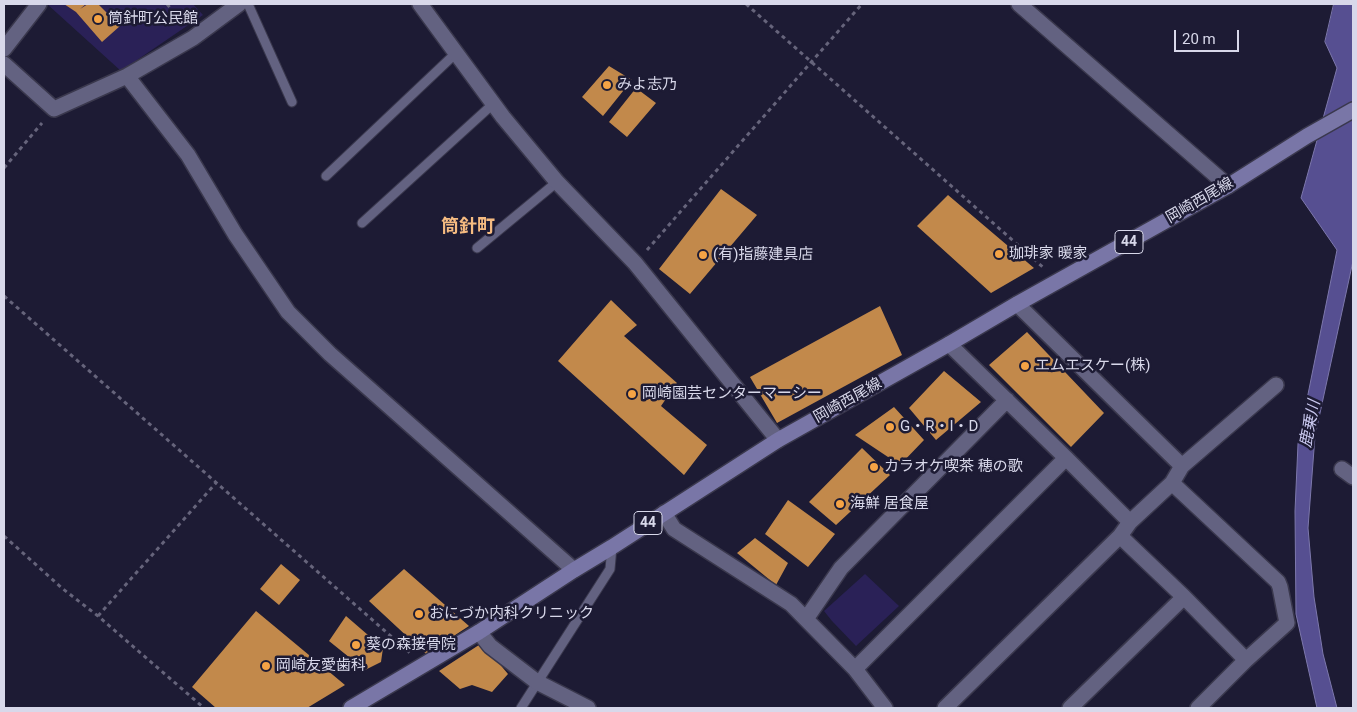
<!DOCTYPE html>
<meta charset="utf-8">
<style>
body{margin:0}
#map{position:relative;width:1357px;height:712px;overflow:hidden;background:#1d1b34;font-family:Roboto,sans-serif}
canvas{display:block}
.frame{position:absolute;inset:0;border:5px solid #d8d8ea;pointer-events:none}
.scale{position:absolute;left:1174px;top:30px;width:65px;height:22px;box-sizing:border-box;border:2px solid #d8d8ea;border-top:0;padding-left:6px;font-size:15px;line-height:18px;white-space:nowrap;color:#d8d8ea;-webkit-text-stroke:4px #1d1b34;paint-order:stroke}
</style>
<div id="map">
<canvas width="1357" height="712"></canvas>
<div class="frame"></div>
<div class="scale">20 m</div>
</div>
<script>
const ctx = document.querySelector('canvas').getContext('2d');
ctx.lineJoin = 'round';
function fillPath(path, color) { ctx.fillStyle = color; ctx.fill(path, 'evenodd'); }
function strokePath(path, color, width, dash) { ctx.strokeStyle = color; ctx.lineWidth = width; ctx.lineCap = dash ? 'butt' : 'round'; ctx.setLineDash(dash || []); ctx.stroke(path); }
function label(font, color, halo, rows, align = 'center') {
  ctx.font = font + ' Roboto,"Noto Sans JP",sans-serif'; ctx.lineWidth = 5; ctx.setLineDash([]); ctx.textBaseline = 'middle'; ctx.strokeStyle = halo; ctx.fillStyle = color; for (const [text, x, y, turn = 0] of rows) {
    ctx.save(); ctx.translate(x, y); ctx.rotate((+turn || 0) * Math.PI / 180); ctx.textAlign = isNaN(turn) ? turn : align; if (halo) ctx.strokeText(text, 0, 0); ctx.fillText(text, 0, 0); ctx.restore();
  }
}
const green = new Path2D(`
 M47 4H193L203 15 121 71Z
 M865 574 899 606 856 646 832 621 824 611Z`);
const water = new Path2D(`
 M1334 4H1353V261L1315 436 1308 528 1314 597 1323 654 1337 708H1317L1296 614 1295 511 1298 444 1337 250 1301 198 1337 68 1325 42Z`);
const building = new Path2D(`
 M64 4H86L80 9 88 4H98L120 26 102 42 76 12Z
 M609 66 632 80 603 116 582 97Z
 M636 88 656 103 627 137 609 122Z
 M721 189 757 215 690 294 659 269Z
 M948 195 1034 268 991 293 917 226Z
 M611 300 637 325 624 336 677 383 661 406 707 445 684 475 558 361Z
 M880 306 902 355 777 423 750 377Z
 M1027 332 1104 413 1071 447 989 365Z
 M944 371 981 402 936 440 909 408Z
 M894 407 924 440 900 465 855 435Z
 M862 448 890 475 836 525 809 502Z
 M788 500 835 534 808 567 765 534Z
 M755 538 788 563 776 585 737 553Z
 M281 564 300 580 279 605 260 589Z
 M404 569 469 626 426 654 369 601Z
 M256 611 333 675 345 685 307 708H216L192 687Z
 M346 616 383 648 381 662 365 670 329 641Z
 M482 643 508 674 492 692 472 685 460 689 439 671Z`);
const path = new Path2D(`
 M167 4 182 23
 M746 4 1045 269
 M4 168 42 123
 M647 250 862 4
 M4 296 410 653
 M4 536 63 589 98 616 204 708
 M98 616 216 483`);
const service = new Path2D(`
 M248 4 292 102
 M326 176 456 53
 M362 223 493 104
 M477 248 557 182
 M521 708 610 569 612 547`);
const minor = new Path2D(`
 M1019 4 1228 186
 M4 49 39 4
 M4 64 54 109 127 76 193 38 239 4
 M127 76 188 155 235 234 288 312 330 354 574 570
 M1017 304 1182 466
 M949 344 1066 458 1130 522
 M1342 469 1353 477
 M1172 483 1278 582 1280 587 1287 623 1246 660 1198 708
 M664 513 674 529 791 604 855 669 885 708
 M1120 536 1184 597 1246 660
 M806 619 841 568 1007 400
 M479 632 490 646 537 682 588 708
 M855 669 1066 458
 M945 708 1120 536 1130 522 1172 483 1182 466 1276 385
 M1070 708 1184 597`);
const tertiary = new Path2D(`
 M420 4 503 117 557 182 635 263 778 440`);
const primary = new Path2D(`
 M351 708 479 632 574 570 612 547 778 440 949 344 1017 304 1228 186 1307 136 1353 110`);
const markers = [
 [98,19,5,"#f5a345"],
 [607,85,5,"#f5a345"],
 [999,254,5,"#f5a345"],
 [703,255,5,"#f5a345"],
 [1025,366,5,"#f5a345"],
 [632,394,5,"#f5a345"],
 [890,427,5,"#f5a345"],
 [874,467,5,"#f5a345"],
 [840,504,5,"#f5a345"],
 [419,614,5,"#f5a345"],
 [356,645,5,"#f5a345"],
 [266,666,5,"#f5a345"]
];
const shields = [
 [1129,242,28],
 [648,523,28]
];
const shieldNames = [
 ["44",1129,242],
 ["44",648,523]
];
const poiNames = [
 ["筒針町公民館",108,19],
 ["みよ志乃",617,85],
 ["珈琲家 暖家",1009,254],
 ["(有)指藤建具店",713,255],
 ["エムエスケー(株)",1035,366],
 ["岡崎園芸センターマーシー",642,394],
 ["G・R・I・D",900,427],
 ["カラオケ喫茶 穂の歌",884,467],
 ["海鮮 居食屋",850,504],
 ["おにづか内科クリニック",429,614],
 ["葵の森接骨院",366,645],
 ["岡崎友愛歯科",276,666]
];
const streetNames = [
 ["岡崎西尾線",1200,201,-30],
 ["岡崎西尾線",848,401,-29]
];
const waterNames = [
 ["鹿乗川",1311,424,-79]
];
const quarterNames = [
 ["筒針町",468,227]
];
fillPath(green, '#2a2157');
fillPath(water, '#564f91');
strokePath(water, '#7d78ac', 1);
fillPath(building, '#c2894b');
strokePath(service, '#3a384d', 11);
strokePath(minor, '#3a384d', 18);
strokePath(tertiary, '#3a384d', 18);
strokePath(primary, '#3a384d', 18);
strokePath(path, '#66647b', 3, [4, 4]);
strokePath(service, '#636281', 9);
strokePath(minor, '#636281', 15);
strokePath(tertiary, '#636281', 15);
strokePath(primary, '#7976a7', 15);
for (const [x, y, r, color] of markers) { const dot = new Path2D(); dot.arc(x, y, r, 0, 2 * Math.PI); ctx.fillStyle = color; ctx.fill(dot); strokePath(dot, '#1d1b34', 2); }
for (const [x, y, w] of shields) { const box = new Path2D(); box.roundRect(x - w / 2, y - 11.5, w, 23, 4); ctx.fillStyle = '#1d1b34'; ctx.fill(box); strokePath(box, '#d8d8ea', 1); }
label('bold 14px', '#d8d8ea', null, shieldNames);
label('15px', '#d8d8ea', '#1d1b34', poiNames, 'left');
label('15px', '#d8d8ea', '#1d1b34', streetNames);
label('italic 16px', '#c9c8ef', '#1d1b34', waterNames);
label('bold 18px', '#f5bb81', '#1d1b34', quarterNames);
</script>
